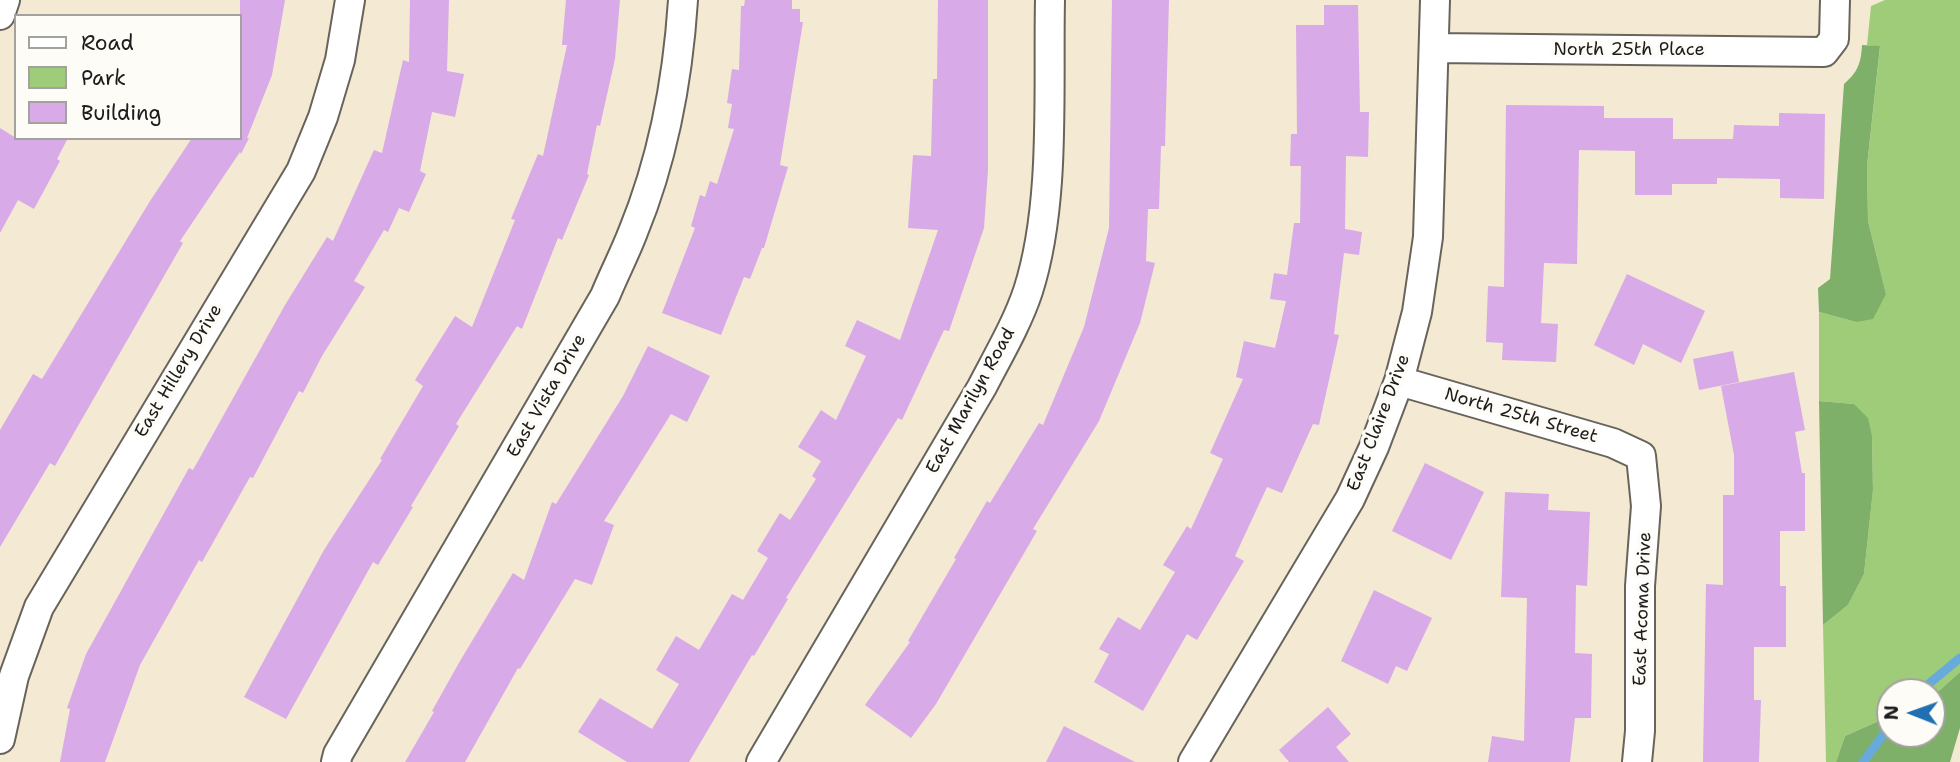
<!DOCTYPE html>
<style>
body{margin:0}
#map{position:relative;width:1960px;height:762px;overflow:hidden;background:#f4e9d2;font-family:"Shantell Sans",sans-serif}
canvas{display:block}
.legend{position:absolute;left:14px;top:14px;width:228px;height:126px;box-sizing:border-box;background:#fdfcf7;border:2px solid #a3a29f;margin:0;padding:9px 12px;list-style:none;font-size:21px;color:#1c1c1c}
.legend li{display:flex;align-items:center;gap:14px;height:35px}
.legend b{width:35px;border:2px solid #a3a29f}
.north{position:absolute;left:1876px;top:678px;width:70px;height:70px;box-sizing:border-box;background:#fdfcf7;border:2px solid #a3a29f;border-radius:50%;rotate:271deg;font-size:19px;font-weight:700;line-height:28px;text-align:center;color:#1c1c1c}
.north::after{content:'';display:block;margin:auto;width:24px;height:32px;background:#1f6fb2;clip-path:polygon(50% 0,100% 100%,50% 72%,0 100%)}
</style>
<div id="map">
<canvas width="1960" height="762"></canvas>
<ul class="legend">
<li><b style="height:9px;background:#fff"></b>Road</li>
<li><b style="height:19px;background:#9fcc79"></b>Park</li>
<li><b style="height:19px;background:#d8aae8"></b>Building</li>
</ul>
<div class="north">N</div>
</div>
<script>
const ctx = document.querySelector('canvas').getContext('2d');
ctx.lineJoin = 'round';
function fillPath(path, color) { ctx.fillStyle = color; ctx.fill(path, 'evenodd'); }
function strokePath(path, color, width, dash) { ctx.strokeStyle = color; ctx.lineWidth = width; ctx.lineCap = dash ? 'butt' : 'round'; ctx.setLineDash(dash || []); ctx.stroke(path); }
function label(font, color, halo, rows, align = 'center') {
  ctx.font = font + ' "Shantell Sans",sans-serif'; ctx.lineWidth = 7; ctx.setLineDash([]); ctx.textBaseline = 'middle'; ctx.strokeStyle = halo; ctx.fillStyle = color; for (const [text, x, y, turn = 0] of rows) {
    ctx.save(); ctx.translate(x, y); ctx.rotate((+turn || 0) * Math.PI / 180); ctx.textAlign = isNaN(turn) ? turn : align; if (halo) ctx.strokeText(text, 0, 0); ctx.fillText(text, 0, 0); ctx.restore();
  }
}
const green = new Path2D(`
 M1885 0H1960V672L1932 697V692H1890V716L1845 736 1836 762H1826L1823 625 1848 605 1864 574 1873 490 1872 436 1854 404 1819 401V312L1856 322 1886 294 1868 221 1867 166 1880 47 1867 45 1871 6Z`);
const forest = new Path2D(`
 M1862 45 1880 46 1867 166 1868 221 1886 294 1873 319 1856 322 1819 312 1818 288 1830 279 1844 84C1858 72 1861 63 1862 45Z
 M1819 401 1854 404 1868 418 1872 436 1873 490 1864 574 1848 605 1823 625Z
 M1960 672V728L1950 762H1836L1845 736 1890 716V734H1932V697Z`);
const stream = new Path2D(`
 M1919 692 1960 658
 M1863 762 1890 726`);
const building = new Path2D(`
 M240 0H285L272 75 247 138H249L241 154 240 152 180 241 183 243 55 466 50 463 0 547V430L33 374 42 379 150 201 192 138H240Z
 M410 0H449L447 71 464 74 455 117 432 112 420 171 426 174 409 212 399 208 388 232 384 230 354 281 365 287 322 356 303 393 299 391 253 478 250 477 202 562 199 560 140 665 105 762H60L70 709 67 708 86 654 189 468 193 470 285 305 327 237 333 241 374 150 382 153 403 60 409 62Z
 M566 0H620L615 59 600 126 597 125 587 174 589 175 562 240 558 238 522 329 517 326 456 424 459 426 411 506 413 507 378 565 373 562 286 719 244 697 324 550 382 460 380 459 423 386 415 380 455 316 472 327 515 220 511 219 538 154 543 156 567 45H562Z
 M745 0H792V9H800V22H803L780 165 788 167 764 248H762L750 279 744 277 721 335 662 313 695 228 691 226 700 195 705 197 710 181 717 184 734 129 728 128 732 104 727 103 732 69 739 70 741 6H744Z
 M938 0H988V170L984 228 949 331 944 330 902 420 898 418 786 598 788 599 754 656 752 655 689 762H627L578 732 600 698 652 729 679 684 656 670 676 636 699 650 732 594 743 600 768 558 757 551 780 513 790 520 816 479 812 476 821 461 798 447 821 410 836 420 866 356 845 346 857 320 900 340 938 230 908 228 913 155 931 156 933 79H937Z
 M1112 0H1169L1165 146H1161L1159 209H1148L1146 261 1155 263 1140 323 1099 421 1033 529 1037 531 936 704 911 738 865 705 910 642 908 641 956 559 954 558 987 501 990 503 1039 423 1043 425 1084 327 1109 228Z
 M1324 5H1358L1360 112H1369L1368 157 1346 156 1345 229 1362 232 1359 255 1344 253 1334 334 1339 335 1319 425 1313 424 1282 493 1267 487 1235 556 1244 561 1197 640 1187 634 1143 711 1094 682 1109 654 1099 649 1118 617 1140 630 1175 572 1163 565 1187 526 1191 529 1223 459 1210 453 1243 379 1236 377 1244 341 1275 348 1286 301 1270 299 1274 273 1287 275 1294 223H1300L1301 166H1290L1291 134H1297L1296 25H1324Z
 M1506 105 1604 106V118H1673V139H1733L1734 125 1779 126V113L1825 114 1824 199 1780 198V179L1717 178V184H1672V195H1635V151L1579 150 1577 264 1544 263 1541 323 1558 324 1556 362 1502 360 1503 343 1486 342 1488 286 1504 287Z
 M0 128 16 138H68L57 159 60 161 34 209 18 200 0 233Z
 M1627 274 1705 311 1681 363 1643 344 1634 365 1594 345Z
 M648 346 710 376 687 422 671 414 604 521 614 525 592 585 575 579 520 669 518 668 465 762H405L434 712 432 711 460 661 513 573 524 580 552 502 556 504 623 396Z
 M1733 351 1739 382 1699 390 1693 359Z
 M1794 372 1805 430 1795 432 1802 473H1805V531H1780V586H1786V647H1754V700H1761L1759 762H1703L1706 584 1723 585V495H1734V455L1721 386Z
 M1425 463 1484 492 1451 560 1392 531Z
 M1505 492 1549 494 1548 510 1590 512 1587 586 1576 585 1575 653 1592 654 1591 718H1575L1570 762H1488L1492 736 1524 741 1527 598 1501 597Z
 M1374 590 1432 618 1407 671 1396 666 1388 684 1341 661Z
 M1328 707 1351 734 1336 747 1349 762H1289L1279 750Z
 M1064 726 1135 762H1046Z`);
const street = new Path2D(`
 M0 15 5 0
 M1434 48 1824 52 1834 39 1835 0
 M1399 381 1613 443 1641 456 1646 506 1640 586V731L1637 762
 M0 739 14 676 39 607 301 171 323 117 340 60 350 0
 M336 762 338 754 605 296C614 274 625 253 633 232 663 159 678 78 683 0
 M761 762 982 387C998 356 1017 324 1028 291 1056 204 1048 91 1050 0
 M1193 762 1350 499 1374 447 1399 381 1417 312 1428 237 1435 0`);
const streetNames = [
 ["North 25th Place",1629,50],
 ["East Hillery Drive",179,371,-59],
 ["East Vista Drive",547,396,-60],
 ["East Marilyn Road",971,401,-61],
 ["North 25th Street",1521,416,16],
 ["East Claire Drive",1379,423,-69],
 ["East Acoma Drive",1643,609,-88]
];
fillPath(green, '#9fcc79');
fillPath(forest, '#7fb069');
strokePath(stream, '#68aadc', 9);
fillPath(building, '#d8aae8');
strokePath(street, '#68645c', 32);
strokePath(street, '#fff', 28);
label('18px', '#1c1c1c', '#fdfcf7', streetNames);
</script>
